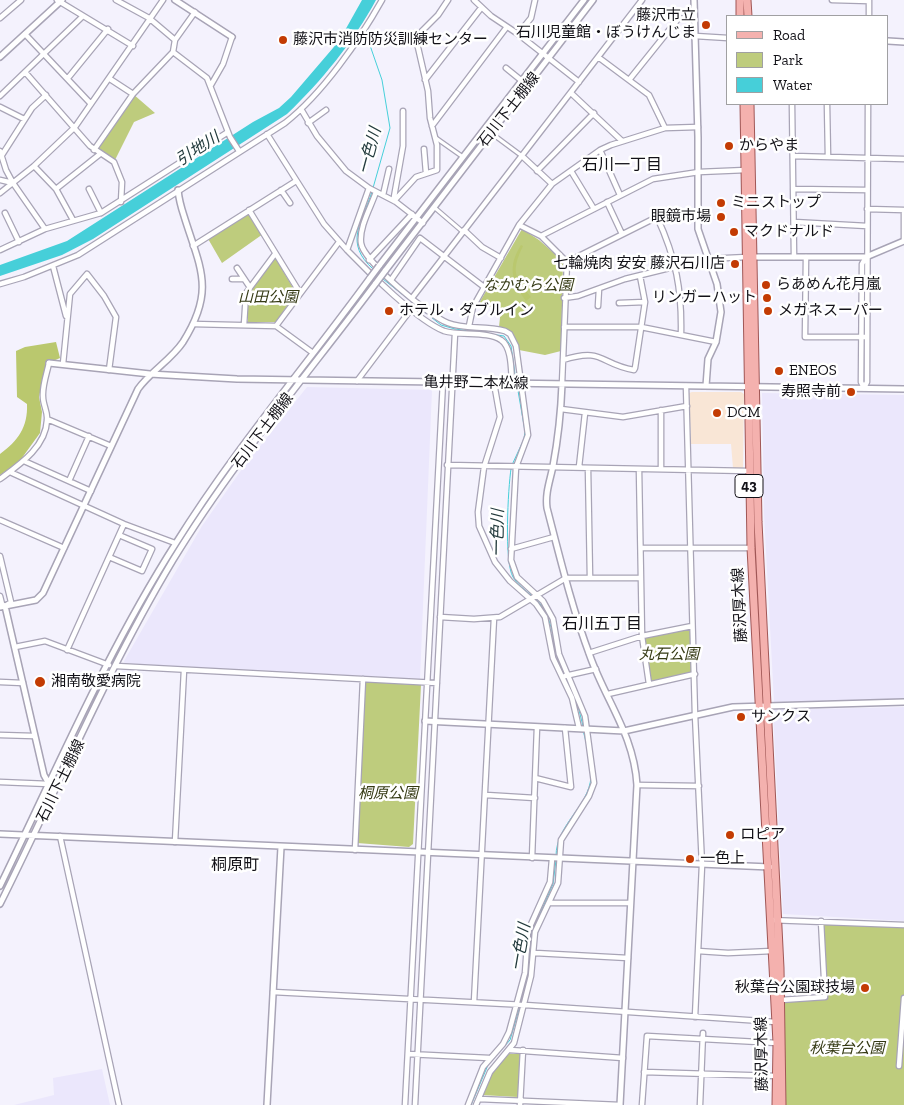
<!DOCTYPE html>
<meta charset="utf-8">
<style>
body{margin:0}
#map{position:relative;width:904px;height:1105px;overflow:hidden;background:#f4f2fd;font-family:"Zilla Slab",serif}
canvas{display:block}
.legend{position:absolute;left:726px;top:15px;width:162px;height:90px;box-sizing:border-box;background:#fff;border:1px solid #a0a0a2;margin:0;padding:6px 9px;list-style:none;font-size:15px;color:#121117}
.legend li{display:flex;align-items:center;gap:10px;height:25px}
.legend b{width:25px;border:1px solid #a0a0a2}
</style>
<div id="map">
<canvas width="904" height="1105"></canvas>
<ul class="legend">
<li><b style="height:6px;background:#f4b1ae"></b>Road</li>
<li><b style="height:14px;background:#becc7d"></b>Park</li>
<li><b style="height:14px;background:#46cfd9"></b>Water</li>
</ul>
</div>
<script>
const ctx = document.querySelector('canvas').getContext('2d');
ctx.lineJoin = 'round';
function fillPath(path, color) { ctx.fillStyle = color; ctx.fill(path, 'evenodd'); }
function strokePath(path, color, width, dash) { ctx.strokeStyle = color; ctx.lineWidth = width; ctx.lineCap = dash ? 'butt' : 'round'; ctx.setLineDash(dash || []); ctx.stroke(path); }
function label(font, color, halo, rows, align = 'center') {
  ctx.font = font + ' "Zilla Slab","Noto Sans JP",serif'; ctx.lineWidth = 5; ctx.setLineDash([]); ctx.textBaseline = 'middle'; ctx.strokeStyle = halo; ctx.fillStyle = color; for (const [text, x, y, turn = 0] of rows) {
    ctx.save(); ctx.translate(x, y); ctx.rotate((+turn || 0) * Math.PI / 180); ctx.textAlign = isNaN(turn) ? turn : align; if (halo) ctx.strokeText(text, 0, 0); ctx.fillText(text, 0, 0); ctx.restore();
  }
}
const commercial = new Path2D(`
 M692 392H741L744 394 743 469 733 468 731 444H691L689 393Z`);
const built = new Path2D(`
 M307 387 432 390 420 679 125 664 124 661 202 526 242 469Z
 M762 393 904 395V699L774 702 764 514Z
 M904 707V921L783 914 773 710Z
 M102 1069 110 1105H14L54 1095 53 1078Z`);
const green = new Path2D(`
 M133 94 155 113 134 122 114 162 94 150Z
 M249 210 263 234 222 263 207 237Z
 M522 229 539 240 563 261 561 351 545 355 519 350C515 337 512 331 499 327L501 308 478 305Z
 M273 259H276L296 293 276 322H248L247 292Z
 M692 626 695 674 649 684 642 636Z
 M365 682 421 685 413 844 409 847 357 843Z
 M821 921 904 925V1105H782L781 1000 825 997Z
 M509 1054H520L518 1097 481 1095 491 1073Z`);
const forest = new Path2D(`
 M521 245 523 246C511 271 514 277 531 297L526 301C512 282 507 267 521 245Z
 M56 342 60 358 46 364 39 397 42 412 40 433 19 462 0 475V454C18 441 28 427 27 404L17 397 16 351 25 347Z`);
const water = new Path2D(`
 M362 0H376C354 41 321 82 287 114L93 239 62 255 0 276V265L67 241 253 122 279 108 291 97 339 41Z`);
const stream = new Path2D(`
 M365 31 382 80 390 128 373 188
 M372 192C361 224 344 243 373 269
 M383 279 441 325 455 329 504 336 511 346 516 381
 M512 465 524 439 525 431 517 385
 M511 469C508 488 504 562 513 577 517 584 525 590 532 596
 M535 598C556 618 552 649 564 675
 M566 678 574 695
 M578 706 583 726
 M583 730 587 746
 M556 856C556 824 589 807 591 777
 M521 1002 528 973 532 932 553 884 556 860
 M471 1105 488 1065 510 1040 520 1006`);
const pedestrian = new Path2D(`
 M491 133 522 156
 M436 138 463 157
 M435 208 463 232`);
const minor = new Path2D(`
 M57 0 133 46
 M116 0 149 18 175 40
 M474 0 491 16 518 34 579 82
 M832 0 869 1
 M195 12 175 40 173 52 207 78 230 137 239 151
 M869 16V0
 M0 18 21 0
 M25 34 91 104
 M518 34 531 18 535 0
 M695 36 728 38
 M598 57 649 95 665 128
 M506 68 522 81
 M25 72 90 146 114 162 122 182 121 202
 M68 78 108 29
 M110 79 133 94
 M425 80 481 8
 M629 80 678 19 694 17
 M211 85 223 64 232 37
 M571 93 622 141
 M0 96 83 16
 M792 104 794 257
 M827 104 828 157
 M0 107 24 119
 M301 109 317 136 346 171 369 188 396 202 423 223
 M308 123 326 110
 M432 126 506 28
 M267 134 324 224 347 250
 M424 149 426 173
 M94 150 133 94 173 52
 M600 150 620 195
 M0 151 6 170 13 183 45 229
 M2 155 32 108 46 95
 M522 156 552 184
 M793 156 904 159
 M34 166 56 189 73 220
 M537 171 594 113
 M571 171 594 209
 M0 180 13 183
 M369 188 347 250C368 272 418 321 444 331 460 336 488 331 501 340 512 347 511 371 512 383
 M56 189 100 154
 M89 189 101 213
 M793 189 867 190
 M281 190 290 203
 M376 192C371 207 359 227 361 243 363 261 429 316 448 323 465 330 486 325 505 331L510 334 516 346 528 435 516 467 511 560 517 577 543 601 553 619 559 654 585 716 594 783 589 796 561 840 558 883 535 932 531 976 514 1043 490 1072 476 1105
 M0 193 34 166 75 127 163 0
 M383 195 389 169
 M394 197 403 146V111
 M394 201 416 177 437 170V145L430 118 428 91 417 43 422 31 438 15 448 0
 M607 202 622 234
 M867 209 904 210
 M249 210 300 293
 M5 213 19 242
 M794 222 867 226
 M519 225 541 236 567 262 562 384
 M464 230 482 247 501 258
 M541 236 653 179 699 172 746 170
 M904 241V213
 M193 246 296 181
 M0 250 45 229 101 213 228 132
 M806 257 805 337H867
 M369 260 412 214
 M567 262 657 217C676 258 682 290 681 334
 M53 266 66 316
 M237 268 249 286
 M232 279H244
 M391 280 420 238 484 287
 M0 284 24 277 78 255 285 123C322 94 359 41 382 0
 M412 298 642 0
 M564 298 578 296 625 279 706 259 747 257
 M619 303 645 302
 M598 306 599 289
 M193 324 276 326 339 242
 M244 325 246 293 275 254
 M276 326 313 353
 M469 326 473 307 519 225 552 184 600 150 611 145 665 128 698 127
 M564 327H641L716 342
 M563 360C604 347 599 364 634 370L635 368 645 302 640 276
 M63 364 70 294 87 274 104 296 116 317 109 370
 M357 381 412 308
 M494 383 500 417 484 467 478 512 479 526 495 562 510 581 536 604 545 617 553 658 572 698 579 728
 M686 386 695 715 702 865 695 1017
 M864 388 867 382 868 104
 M864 388 861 382 862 264 866 257
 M561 409 623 417 687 406
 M661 410V469
 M47 419 111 446
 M24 461 91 491
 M447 465 749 471
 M579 467 585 413
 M588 468 590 578
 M639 469 642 636 649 684
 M10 472 124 524 175 543
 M0 479C19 465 46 447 47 420 48 412 43 405 43 397 42 386 47 373 49 363
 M69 481 89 436
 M0 520 64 548
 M641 548H751
 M511 549 554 537
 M0 556 11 602 5 606 2 604 0 596
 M109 557 142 571 152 549 119 535
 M440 617 474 619 500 617 566 578H641
 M15 647 45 641 109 665
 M67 650 124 524
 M589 653 642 636 692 626
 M116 666 437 683
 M565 676 596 669
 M0 682 23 683
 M608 694 695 674
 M0 735 34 736
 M535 778 571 787 565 728
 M0 782 49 784
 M637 785 699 786
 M486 795 535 798
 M60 836 119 1105
 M175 842 184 670
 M355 850 363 679
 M532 858 537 727
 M549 903H630
 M770 920 904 925
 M698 951 728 953 772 951
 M535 953 628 958
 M273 992 525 1005 776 1022
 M781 1000 825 997 821 921
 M474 1002 494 618
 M510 1050 623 1058
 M408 1054 489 1058
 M899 1066 904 998
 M644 1072 777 1076
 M479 1099 620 1105
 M405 1105 443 382
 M415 1105 455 333
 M468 1105 483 1067 503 1044 509 1032 525 973 528 931 550 882 552 859
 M520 1105 523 1050
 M642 1105 647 1036 777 1043
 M700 1105 703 1033`);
const tertiary = new Path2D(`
 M175 0 232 37
 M694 0 698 137V229L717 284 721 312 716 342 708 359 706 386
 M888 41 904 42
 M0 57 62 0
 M750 257H866L904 241
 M379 266 584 0
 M385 271 593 0
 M49 363 150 374 237 379 904 389
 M562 384C561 411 558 439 553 466 550 481 545 493 547 508 560 558 572 608 590 656 606 701 634 735 637 785L620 1105
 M5 606 44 775 49 784
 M0 607 36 600 43 593 138 389C151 371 171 360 183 342 216 290 200 268 184 216 181 207 179 200 178 190
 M425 721 624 731 733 707 904 702
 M0 834 770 867
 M0 886C56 771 107 651 176 543 234 450 305 367 370 278
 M0 904C57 790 107 670 173 560 232 463 307 375 376 283
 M267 1105 281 847`);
const primary = new Path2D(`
 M740 0V16
 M747 0 748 16
 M744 104 751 548 777 1043 776 1105
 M750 104 758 522 780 968 782 1105`);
const tertiaryBridge = new Path2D(`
 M370 278 379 266
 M376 283 385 271`);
const markers = [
 [706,25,5,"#c33b03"],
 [283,40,5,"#c33b03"],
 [729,146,5,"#c33b03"],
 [721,203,5,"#c33b03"],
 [721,217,5,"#c33b03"],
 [734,232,5,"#c33b03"],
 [735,264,5,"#c33b03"],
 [766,285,5,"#c33b03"],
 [767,298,5,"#c33b03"],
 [389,311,5,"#c33b03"],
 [768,311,5,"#c33b03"],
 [779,371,5,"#c33b03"],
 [851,392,5,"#c33b03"],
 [717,413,5,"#c33b03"],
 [40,682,6,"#c33b03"],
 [741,717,5,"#c33b03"],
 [730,835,5,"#c33b03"],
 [690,859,5,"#c33b03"],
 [865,988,5,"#c33b03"]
];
const shields = [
 [749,486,28]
];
const shieldNames = [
 ["43",749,486]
];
const poiNames = [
 ["藤沢市立",696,16,"right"],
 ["石川児童館・ぼうけんじま",696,33,"right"],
 ["藤沢市消防防災訓練センター",293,40],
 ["からやま",739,146],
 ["ミニストップ",731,203],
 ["眼鏡市場",711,217,"right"],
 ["マクドナルド",744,232],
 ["七輪焼肉 安安 藤沢石川店",725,264,"right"],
 ["らあめん花月嵐",776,285],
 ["リンガーハット",757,298,"right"],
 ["ホテル・ダブルイン",399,311],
 ["メガネスーパー",778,311],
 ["ENEOS",789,371],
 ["寿照寺前",841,392,"right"],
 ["DCM",727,413],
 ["湘南敬愛病院",51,682],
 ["サンクス",751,717],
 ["ロピア",740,835],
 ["一色上",700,859],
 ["秋葉台公園球技場",855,988,"right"]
];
const streetNames = [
 ["石川下土棚線",509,110,-52],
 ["亀井野二本松線",476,383,1],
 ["石川下土棚線",263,431,-53],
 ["藤沢厚木線",740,605,-93],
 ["石川下土棚線",61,781,-64],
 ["藤沢厚木線",762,1054,-91]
];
const parkNames = [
 ["なかむら公園",528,286],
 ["山田公園",268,298],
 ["丸石公園",669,655],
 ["桐原公園",388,794],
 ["秋葉台公園",847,1049]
];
const waterNames = [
 ["引地川",198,149,-33],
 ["一色川",370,151,-75],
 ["一色川",498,533,-89],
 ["一色川",521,947,-80]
];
const neighbourhoodNames = [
 ["石川一丁目",622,165],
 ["石川五丁目",602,624],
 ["桐原町",235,865]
];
fillPath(commercial, '#f9e6d6');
fillPath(built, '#ebe7fc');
fillPath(green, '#becc7d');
fillPath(forest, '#bac86e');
fillPath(water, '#46cfd9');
strokePath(stream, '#46cfd9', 1);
strokePath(pedestrian, '#a8a4b6', 5.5);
strokePath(minor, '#a8a4b6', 7);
strokePath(tertiary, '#a8a4b6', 8);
strokePath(primary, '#a05756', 9);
strokePath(pedestrian, '#fff', 3);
strokePath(minor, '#fff', 4.5);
strokePath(tertiary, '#fff', 5);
strokePath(primary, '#f4b1ae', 7);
strokePath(tertiaryBridge, '#a8a4b6', 8, []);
strokePath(tertiaryBridge, '#fff', 5);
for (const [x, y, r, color] of markers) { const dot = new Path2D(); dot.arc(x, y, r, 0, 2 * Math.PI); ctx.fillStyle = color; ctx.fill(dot); strokePath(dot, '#fff', 2); }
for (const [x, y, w] of shields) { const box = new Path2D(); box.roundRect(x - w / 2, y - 11.5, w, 23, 4); ctx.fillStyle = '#fff'; ctx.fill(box); strokePath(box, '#121117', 1); }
label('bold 14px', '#121117', null, shieldNames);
label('15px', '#121117', '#fff', poiNames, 'left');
label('15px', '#121117', '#fff', streetNames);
label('italic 15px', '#353a14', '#fff', parkNames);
label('italic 16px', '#223a3c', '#fff', waterNames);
label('16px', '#121117', '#fff', neighbourhoodNames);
</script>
